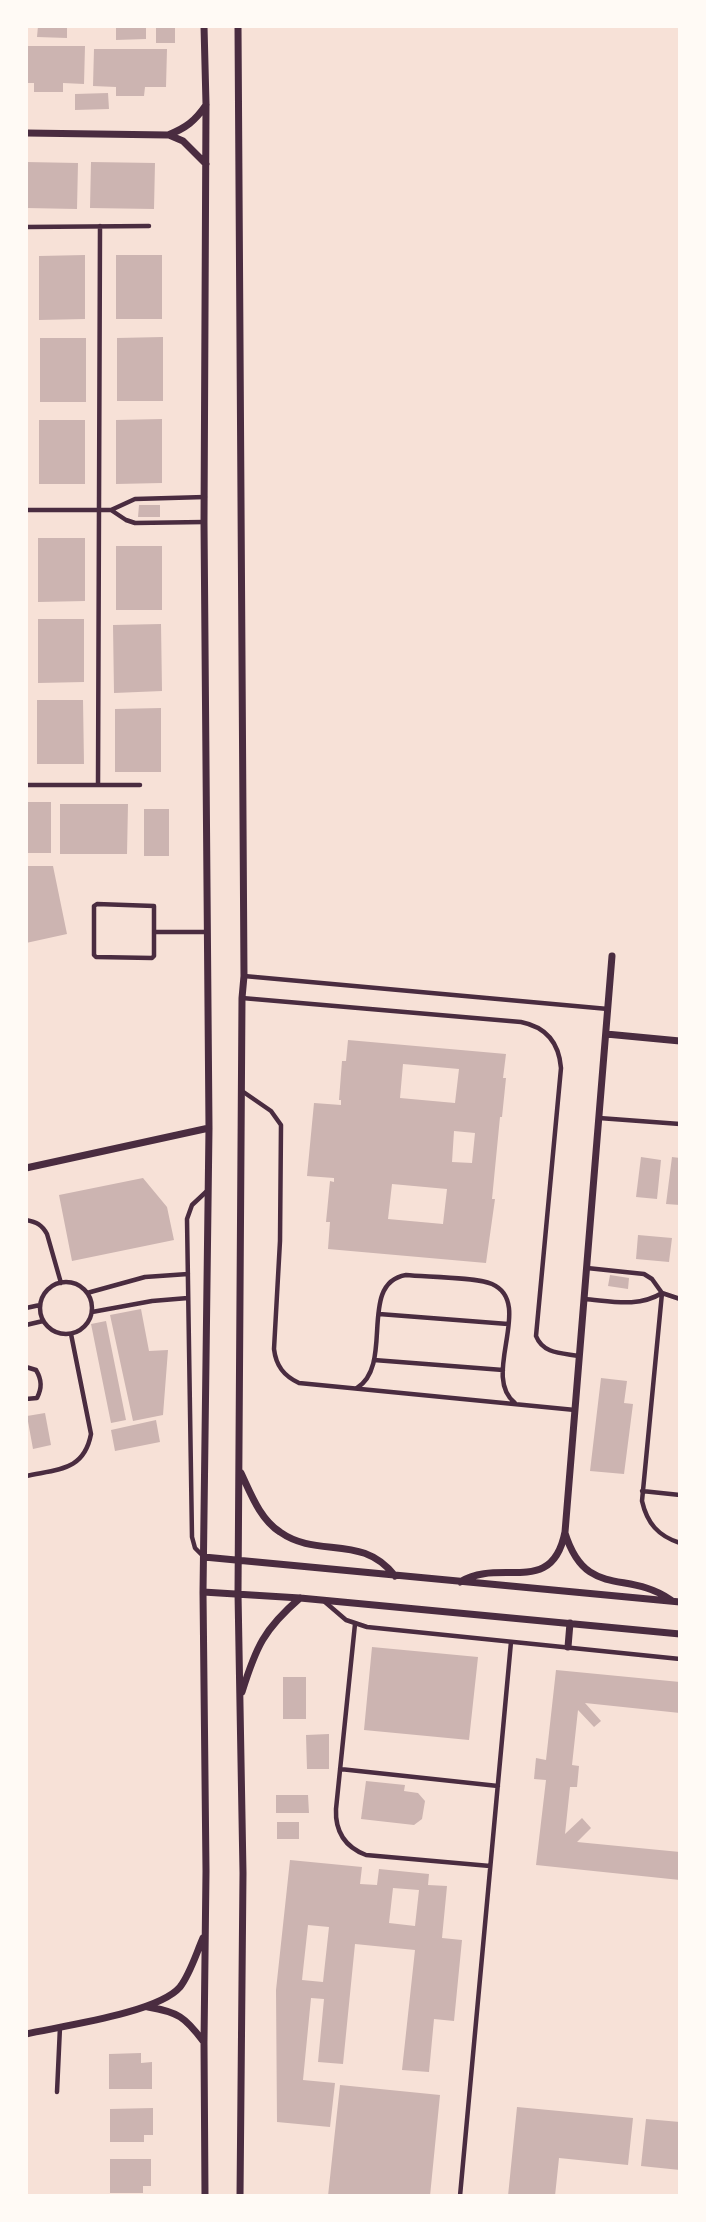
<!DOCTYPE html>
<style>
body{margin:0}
#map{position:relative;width:706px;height:2222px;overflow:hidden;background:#f7e1d7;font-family:"Open Sans",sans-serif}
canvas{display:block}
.frame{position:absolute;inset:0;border:28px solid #fffaf5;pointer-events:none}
</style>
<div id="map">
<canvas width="706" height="2222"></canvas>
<div class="frame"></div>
</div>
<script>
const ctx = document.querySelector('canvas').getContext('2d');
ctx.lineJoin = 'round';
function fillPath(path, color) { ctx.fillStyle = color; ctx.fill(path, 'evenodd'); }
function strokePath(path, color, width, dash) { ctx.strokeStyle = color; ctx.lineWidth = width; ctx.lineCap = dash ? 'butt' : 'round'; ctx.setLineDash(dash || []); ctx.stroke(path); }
const building = new Path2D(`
 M38 26H67V38L37 37Z
 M116 26H146V39L116 40Z
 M156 26H175V43H156Z
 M26 46H85L84 84 63 83V92H34V83H26Z
 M94 49H167L166 87H145L144 96H116V87L93 86Z
 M108 93 109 109 75 110V94Z
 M26 162 78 163 77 209 26 208Z
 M91 162 155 163 154 209 90 208Z
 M85 255V319L39 320V256Z
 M116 255H162V319H116Z
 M163 337V401H117V338Z
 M40 338H86V402H40Z
 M162 419V483L116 484V420Z
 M39 420H85V484H39Z
 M139 505H160V517H138Z
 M38 538H85V601L38 602Z
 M116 546H162V610H116Z
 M38 619H84V682L38 683Z
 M161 624 162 691 114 693 113 625Z
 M37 700H83L84 764H37Z
 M161 708V772H115V709Z
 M26 802H51V853H26Z
 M60 804H128L127 854H60Z
 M144 809H169V856H144Z
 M26 866H53L67 934 26 943Z
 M348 1040 506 1054 503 1078H506L502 1117H500L492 1199H495L486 1263 328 1249 330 1222H326L330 1181 334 1182V1178L307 1176 314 1103 341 1105V1100H339L342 1061H346ZM403 1064 459 1069 455 1103 400 1098ZM454 1131 475 1133 472 1163 452 1162ZM392 1184 447 1189 443 1224 388 1219Z
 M641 1157 661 1160 657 1199 636 1197Z
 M672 1157 680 1158V1205L666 1204Z
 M143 1178 167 1207 174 1240 72 1261 59 1195Z
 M638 1235 672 1238 669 1262 636 1259Z
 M610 1275 629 1278 628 1289 608 1286Z
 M141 1309 149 1351 168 1350 163 1415 133 1421 110 1315Z
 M106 1321 126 1420 111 1423 91 1324Z
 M601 1378 627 1381 624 1403 633 1404 624 1474 590 1471Z
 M45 1413 51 1445 33 1449 27 1416Z
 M156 1420 160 1442 115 1451 111 1430Z
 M372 1647 478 1657 469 1740 364 1730Z
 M556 1670 680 1682V1713L585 1703 601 1721 594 1727 578 1710 572 1765 579 1766 577 1787H570L565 1834 582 1818 591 1828 577 1842 680 1852V1880L536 1865 546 1780 534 1779 536 1758 546 1760Z
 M283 1677H306V1719H283Z
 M329 1734V1769H307L306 1735Z
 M366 1781 405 1785 404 1791 418 1793 425 1801 422 1819 414 1825 361 1819Z
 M276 1795H308L309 1813H276Z
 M277 1822H299V1839H277Z
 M290 1860 362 1867 360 1884 377 1885 379 1869 429 1874 428 1885 447 1886 442 1938 462 1940 454 2021 434 2019 429 2072 402 2070 415 1950 355 1944 343 2064 318 2062 324 1999 311 1998 303 2080 335 2083 330 2127 277 2122 276 1990ZM393 1888 419 1890 415 1926 389 1923ZM308 1925 329 1927 323 1982 302 1980Z
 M141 2053V2063L152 2062V2089H109V2054Z
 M340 2085 440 2095 430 2196H328Z
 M517 2107 633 2118 628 2165 559 2158 555 2196H508Z
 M153 2108V2135H144V2142H110V2109Z
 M646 2119 680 2122V2170L641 2166Z
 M110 2159H151V2186H143V2193H110Z`);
const service = new Path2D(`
 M100 226 98 785H140
 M26 227 149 226
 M26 510H111L126 520 135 523 204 522
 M111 510 135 499 205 497
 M26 785H98
 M97 904 154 906V956L152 958 96 957 94 955V906Z
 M154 932H207
 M244 976 608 1009
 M242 998 521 1022C546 1027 559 1043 561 1068L536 1336C543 1354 562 1353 579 1356
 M242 1091 271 1111 281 1125 280 1241 274 1349C276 1366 284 1376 299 1383L575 1410
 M599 1118 680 1124
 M26 1220C37 1222 42 1225 47 1234L61 1283
 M587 1268 644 1274 652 1279 662 1293 642 1501C647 1523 658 1536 680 1543
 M40 1308a26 26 0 1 1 52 0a26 26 0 1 1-52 0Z
 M87 1293 145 1277 188 1274
 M584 1299C611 1301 638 1308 662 1293L680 1299
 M26 1308 40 1305
 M92 1312 152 1301 188 1298
 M379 1314 508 1324
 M26 1325 43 1321
 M374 1360 503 1370
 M26 1367 36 1370C42 1380 42 1388 37 1398L26 1399
 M357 1388C395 1364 357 1283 406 1275 426 1277 476 1277 492 1284 535 1303 480 1376 515 1403
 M26 1476C58 1469 84 1471 91 1434L71 1334
 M642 1491 680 1495
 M204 1557 195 1548 192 1537 187 1219 192 1205 207 1191
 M325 1602 346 1620 367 1627 680 1659
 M355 1624 336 1809C335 1832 345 1847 366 1855L490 1866
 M340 1769 498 1786
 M57 2092 60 2027
 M460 2196 511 1642`);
const minor = new Path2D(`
 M204 26 206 104 204 522 209 1128 203 1592 206 1871 204 2042 205 2196
 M238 26 244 976 242 998 238 1593 243 1873 240 2196
 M26 133 168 135C186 128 195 121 206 105
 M169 135 183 141 206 164
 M606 1034 680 1041
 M26 1168 209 1128
 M241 1473C251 1494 260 1519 280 1532 318 1559 362 1533 395 1576
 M565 1533C586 1600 627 1569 671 1600
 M204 1557 680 1602
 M460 1582C500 1557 552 1598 565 1532L612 956
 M203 1592 300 1598 680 1634
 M568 1647 570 1623
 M242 1692C256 1647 264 1629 300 1598
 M148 2007C178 2012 185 2017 203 2041
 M26 2034C62 2026 158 2013 180 1987 190 1974 196 1954 203 1938`);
fillPath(building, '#ccb4b1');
strokePath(service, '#4a2c40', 4.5);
strokePath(minor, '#4a2c40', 7);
</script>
